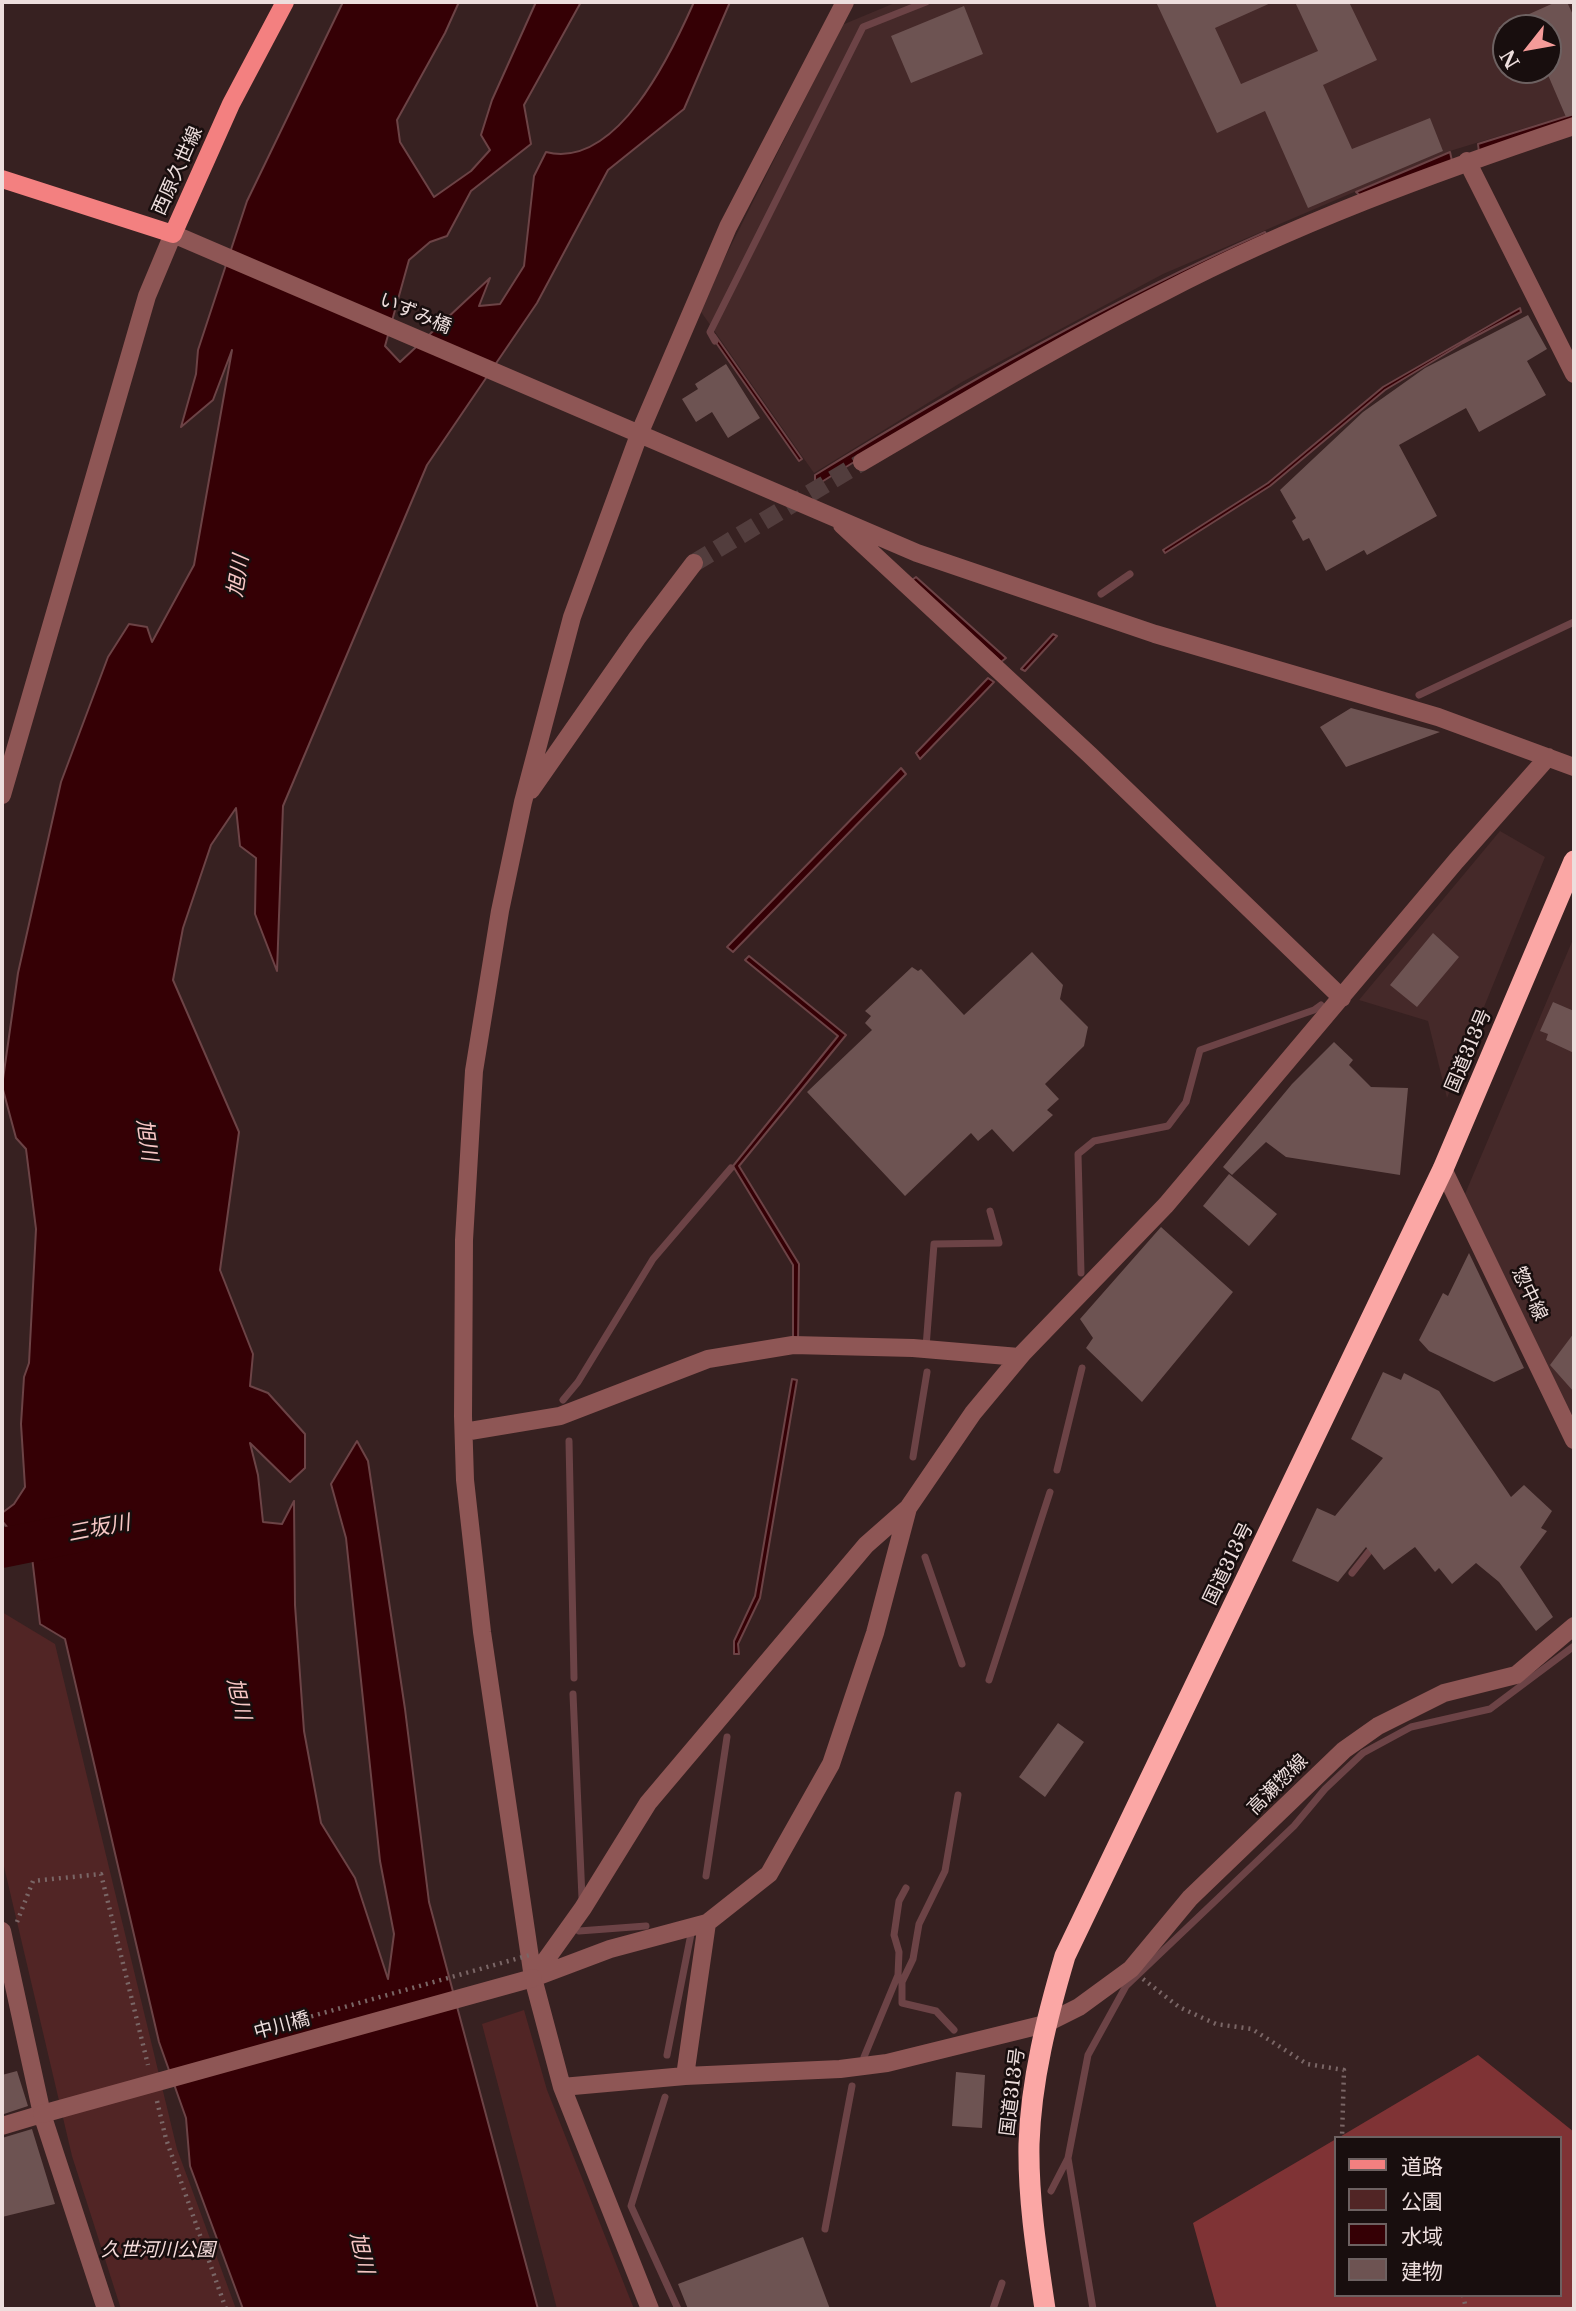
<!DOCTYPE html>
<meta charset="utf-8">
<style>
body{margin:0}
#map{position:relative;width:1576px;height:2311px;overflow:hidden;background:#372121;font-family:"Libre Baskerville","Noto Sans JP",serif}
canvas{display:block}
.frame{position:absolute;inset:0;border:4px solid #eddedd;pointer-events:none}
.legend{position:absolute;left:1334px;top:2136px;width:228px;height:161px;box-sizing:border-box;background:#180e0e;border:2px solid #6d6161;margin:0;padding:9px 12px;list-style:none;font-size:21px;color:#eddedd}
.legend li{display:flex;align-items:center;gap:14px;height:35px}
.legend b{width:35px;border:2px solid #6d6161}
.north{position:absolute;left:1492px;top:14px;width:70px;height:70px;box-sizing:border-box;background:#180e0e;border:2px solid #6d6161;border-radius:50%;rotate:239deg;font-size:19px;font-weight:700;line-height:28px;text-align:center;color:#eddedd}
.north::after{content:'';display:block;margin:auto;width:24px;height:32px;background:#f59b99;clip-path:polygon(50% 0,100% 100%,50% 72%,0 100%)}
</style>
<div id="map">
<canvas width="1576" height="2311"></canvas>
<div class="frame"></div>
<ul class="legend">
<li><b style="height:9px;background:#f38080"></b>道路</li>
<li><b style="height:19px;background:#512525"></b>公園</li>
<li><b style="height:19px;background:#350005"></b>水域</li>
<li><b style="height:19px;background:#6d5352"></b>建物</li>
</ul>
<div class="north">N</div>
</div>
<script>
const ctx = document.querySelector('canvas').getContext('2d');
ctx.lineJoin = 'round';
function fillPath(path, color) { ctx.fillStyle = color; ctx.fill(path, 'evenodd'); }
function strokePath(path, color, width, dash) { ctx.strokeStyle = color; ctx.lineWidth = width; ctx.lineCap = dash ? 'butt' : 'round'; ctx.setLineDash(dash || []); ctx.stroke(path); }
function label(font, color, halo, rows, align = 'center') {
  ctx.font = font + ' "Libre Baskerville","Noto Sans JP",serif'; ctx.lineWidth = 5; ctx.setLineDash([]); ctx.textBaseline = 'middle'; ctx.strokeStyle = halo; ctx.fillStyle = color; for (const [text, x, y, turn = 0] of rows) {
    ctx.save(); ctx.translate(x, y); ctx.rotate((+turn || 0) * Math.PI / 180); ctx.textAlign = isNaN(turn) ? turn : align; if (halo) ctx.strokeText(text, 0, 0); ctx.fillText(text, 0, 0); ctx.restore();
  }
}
const built = new Path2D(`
 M897 2H1574V113L1450 151 1163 274 962 382 814 473 699 309 842 25ZM1506 28H1548V70H1506Z
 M1500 831 1545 857 1447 1098 1428 1021 1359 1000Z
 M1574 937V1422L1465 1194Z`);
const green = new Path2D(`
 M2 1612 55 1644 177 2149 236 2309H121L72 2156 2 1858Z
 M524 2010 547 2090 634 2309H557L482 2024Z`);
const forest = new Path2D(`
 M1478 2055 1574 2132V2309H1217L1193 2223 1336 2139V2295H1560V2138H1338Z`);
const water = new Path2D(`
 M343 2H459L445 33 397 120 400 142 434 197 471 171 490 150 481 135 492 100 536 2H581L524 105 531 144 471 191 447 236 430 242 409 260 385 346 400 362 490 278 479 306 500 304 524 266 534 176 546 152C617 170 671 54 694 2H730L684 109 608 170 537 303 427 465 283 806 277 971 255 914 256 858 240 846 236 808 211 845 183 928 173 980 239 1132 220 1270 253 1354 250 1386 268 1393 305 1434V1468L290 1482 250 1443 258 1475 263 1522 282 1524 294 1501 295 1605 304 1731 321 1823 355 1878 388 1979 394 1934 380 1861 346 1538 331 1484 357 1441 368 1461 405 1709 429 1902 538 2309H243L190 2166 186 2118 159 2042 65 1639 40 1624 32 1557 2 1521V1513L14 1504 25 1487 21 1424 24 1377 29 1363 36 1229 26 1149 16 1138 2 1086 18 973 61 782 108 657 129 624 147 627 152 642 194 565 232 350 213 400 181 427 196 374 198 350 247 201Z
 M1574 114V121L1479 152 1478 144Z
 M1450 152 1452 161 1363 198 1356 192Z
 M1265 232 1269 240 968 392 815 486V475C961 385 1108 302 1265 232Z
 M1520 308 1521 312 1463 343 1385 390 1270 486 1165 553 1163 550 1268 483 1383 387Z
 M710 334 715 335 802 459 799 461Z
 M916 577 1006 658 1001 662 912 580Z
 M1053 634 1057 636 1025 671 1021 669Z
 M988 678 994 682 920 759 916 753Z
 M901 768 906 774 733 952 727 947Z
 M749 956 846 1035 739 1166 799 1264 798 1344 793 1345V1265L733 1166 838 1036 745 960Z
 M792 1379 797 1380 760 1598 738 1644 739 1654H734V1641L755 1596Z`);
const stream = new Path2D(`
 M715 341 710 332 863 27 926 2
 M1101 594 1130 574
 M1419 695 1574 622
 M1081 1273 1078 1154 1094 1141 1168 1126 1186 1102 1200 1050 1314 1010 1321 1005
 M926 1347 934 1244 999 1243 990 1211
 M563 1400 578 1382 653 1259 731 1168
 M569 1441 574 1678
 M913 1457 927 1372
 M1057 1470 1082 1368
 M925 1557 962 1664
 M1352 1573 1375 1544
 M989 1680 1050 1492
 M573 1694 582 1898
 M706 1876 727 1737
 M579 1931 646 1926
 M954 2030 936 2011 902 2003V1982L913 1959 919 1924 945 1871 958 1795
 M667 2055 691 1934
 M864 2057 898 1975 899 1952 894 1935 899 1901 906 1888
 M665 2097 631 2206 678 2309
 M1068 2158 1093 2309
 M1051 2191 1068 2158 1088 2055 1126 1986 1294 1826 1325 1789 1363 1753 1411 1727 1490 1709 1574 1646
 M825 2229 852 2086
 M993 2309 1002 2283`);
const river = new Path2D(`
 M2 1548 76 1533`);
const building = new Path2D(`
 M1156 2H1273L1215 28 1241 84 1318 51 1295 2H1349L1377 60 1323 85 1352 149 1430 118 1443 151 1308 208 1265 111 1217 133Z
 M1556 2H1567L1574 17V115L1566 117 1548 75V28H1498Z
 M964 6 983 54 911 83 891 36Z
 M1528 315 1547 349 1527 361 1546 395 1479 432 1466 408 1399 445 1437 516 1367 555 1364 550 1326 571 1309 538 1303 541 1292 521 1296 518 1280 490 1363 412 1425 368Z
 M726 364 760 418 728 438 712 412 696 422 682 399 698 389 695 384Z
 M1351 708 1440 732 1346 767 1320 727Z
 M1433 933 1459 957 1417 1007 1390 985Z
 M1032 952 1063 985 1060 999 1088 1027 1084 1046 1045 1084 1059 1099 1047 1110 1053 1115 1013 1152 992 1129 978 1141 971 1133 905 1196 807 1092 872 1030 865 1023 871 1016 865 1011 912 967 918 971 921 969 964 1015Z
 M1553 1002 1574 1011V1053L1546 1040 1548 1034 1540 1031Z
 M1334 1042 1353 1060 1349 1065 1371 1087 1408 1088 1400 1175 1286 1157 1266 1142 1232 1175 1223 1167 1292 1084Z
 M1229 1174 1277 1214 1249 1246 1203 1206Z
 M1161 1227 1233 1292 1142 1402 1086 1348 1093 1338 1080 1319Z
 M1469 1253 1524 1368 1494 1382 1429 1351 1419 1340 1443 1293 1448 1296Z
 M1574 1333V1392L1550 1365Z
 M1383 1372 1401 1380 1404 1373 1439 1391 1511 1497 1524 1485 1552 1511 1541 1528 1547 1531 1520 1567 1553 1617 1536 1631 1499 1582 1476 1563 1452 1584 1439 1568 1435 1572 1415 1547 1384 1570 1366 1547 1338 1582 1292 1561 1317 1508 1335 1516 1383 1458 1351 1439Z
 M1058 1723 1084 1742 1045 1797 1019 1777Z
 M17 2071 28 2106 4 2114 2 2075Z
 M956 2072 985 2075 982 2128 952 2126Z
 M32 2129 55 2204 2 2217V2138Z
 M803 2237 830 2309H688L678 2284Z`);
const minorTunnel = new Path2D(`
 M694 563 862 462`);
const path = new Path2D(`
 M17 1922 33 1881 101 1874 148 2065
 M1143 1979 1179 2007 1216 2024 1252 2029 1307 2064 1344 2070 1342 2138
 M157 2101 166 2139 226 2309
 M1463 2295 1466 2309`);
const minor = new Path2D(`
 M1467 161 1574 374
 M862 462C961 404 1059 345 1162 293 1294 224 1433 173 1574 126
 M842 525 1090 755 1342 998
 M531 790 637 638 694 563
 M2 795 147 296 173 234 917 553 1155 634 1438 717 1574 767
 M1443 1169 1574 1440
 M464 1432 560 1416 708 1359 793 1345 913 1348 1019 1357
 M2 1931 42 2114 106 2309
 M533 1978 610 1949 707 1923 769 1874 831 1764 875 1633 908 1508 973 1413 1023 1353 1166 1205 1456 861 1548 757
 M533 1978 583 1908 648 1803 866 1545 908 1508
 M685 2076 707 1923
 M562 2087 685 2076 840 2069 887 2063 1045 2024 1079 2007 1131 1969 1190 1898 1344 1750 1378 1726 1444 1693 1516 1675 1574 1626
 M2 2126 42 2114
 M650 2309 562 2087 533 1978 482 1632 465 1480 463 1416 464 1240 474 1071 500 911 523 802 572 617 640 432 728 227 845 2`);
const major = new Path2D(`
 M2 179 173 234 231 104 285 2`);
const highway = new Path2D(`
 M1045 2309C1037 2255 1028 2199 1029 2144 1031 2080 1047 2017 1065 1956L1443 1169 1574 861`);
const pathBridge = new Path2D(`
 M291 2022 530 1955`);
const minorBridge = new Path2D(`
 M42 2114 533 1978`);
const streetNames = [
 ["西原久世線",178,171,-66],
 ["いずみ橋",415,314,23],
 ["国道313号",1469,1051,-67],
 ["惣中線",1529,1294,64],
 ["国道313号",1229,1564,-64],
 ["高瀬惣線",1278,1785,-45],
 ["中川橋",282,2026,-15],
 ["国道313号",1013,2092,-83]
];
const parkNames = [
 ["久世河川公園",158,2251]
];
const waterNames = [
 ["旭川",239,576,-81],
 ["旭川",146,1140,82],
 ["三坂川",99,1529,-11],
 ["旭川",238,1699,77],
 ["旭川",361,2253,77]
];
fillPath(built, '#452929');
fillPath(green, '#512525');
fillPath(forest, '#7f3335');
fillPath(water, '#350005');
strokePath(water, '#6c4346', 2);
strokePath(stream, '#6c4346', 7);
strokePath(river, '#350005', 40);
fillPath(building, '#6d5352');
strokePath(minorTunnel, '#523d3d', 18, [18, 9]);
strokePath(path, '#7a6666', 4.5, [2, 5]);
strokePath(minor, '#8e5655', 18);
strokePath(major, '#f38080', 18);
strokePath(highway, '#fba7a5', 21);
strokePath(pathBridge, '#7a6666', 4.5, [2, 5]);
strokePath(minorBridge, '#8e5655', 18);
label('19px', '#eddedd', '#180e0e', streetNames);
label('italic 19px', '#f5dcdb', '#180e0e', parkNames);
label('italic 21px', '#f7c7c5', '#180e0e', waterNames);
</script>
